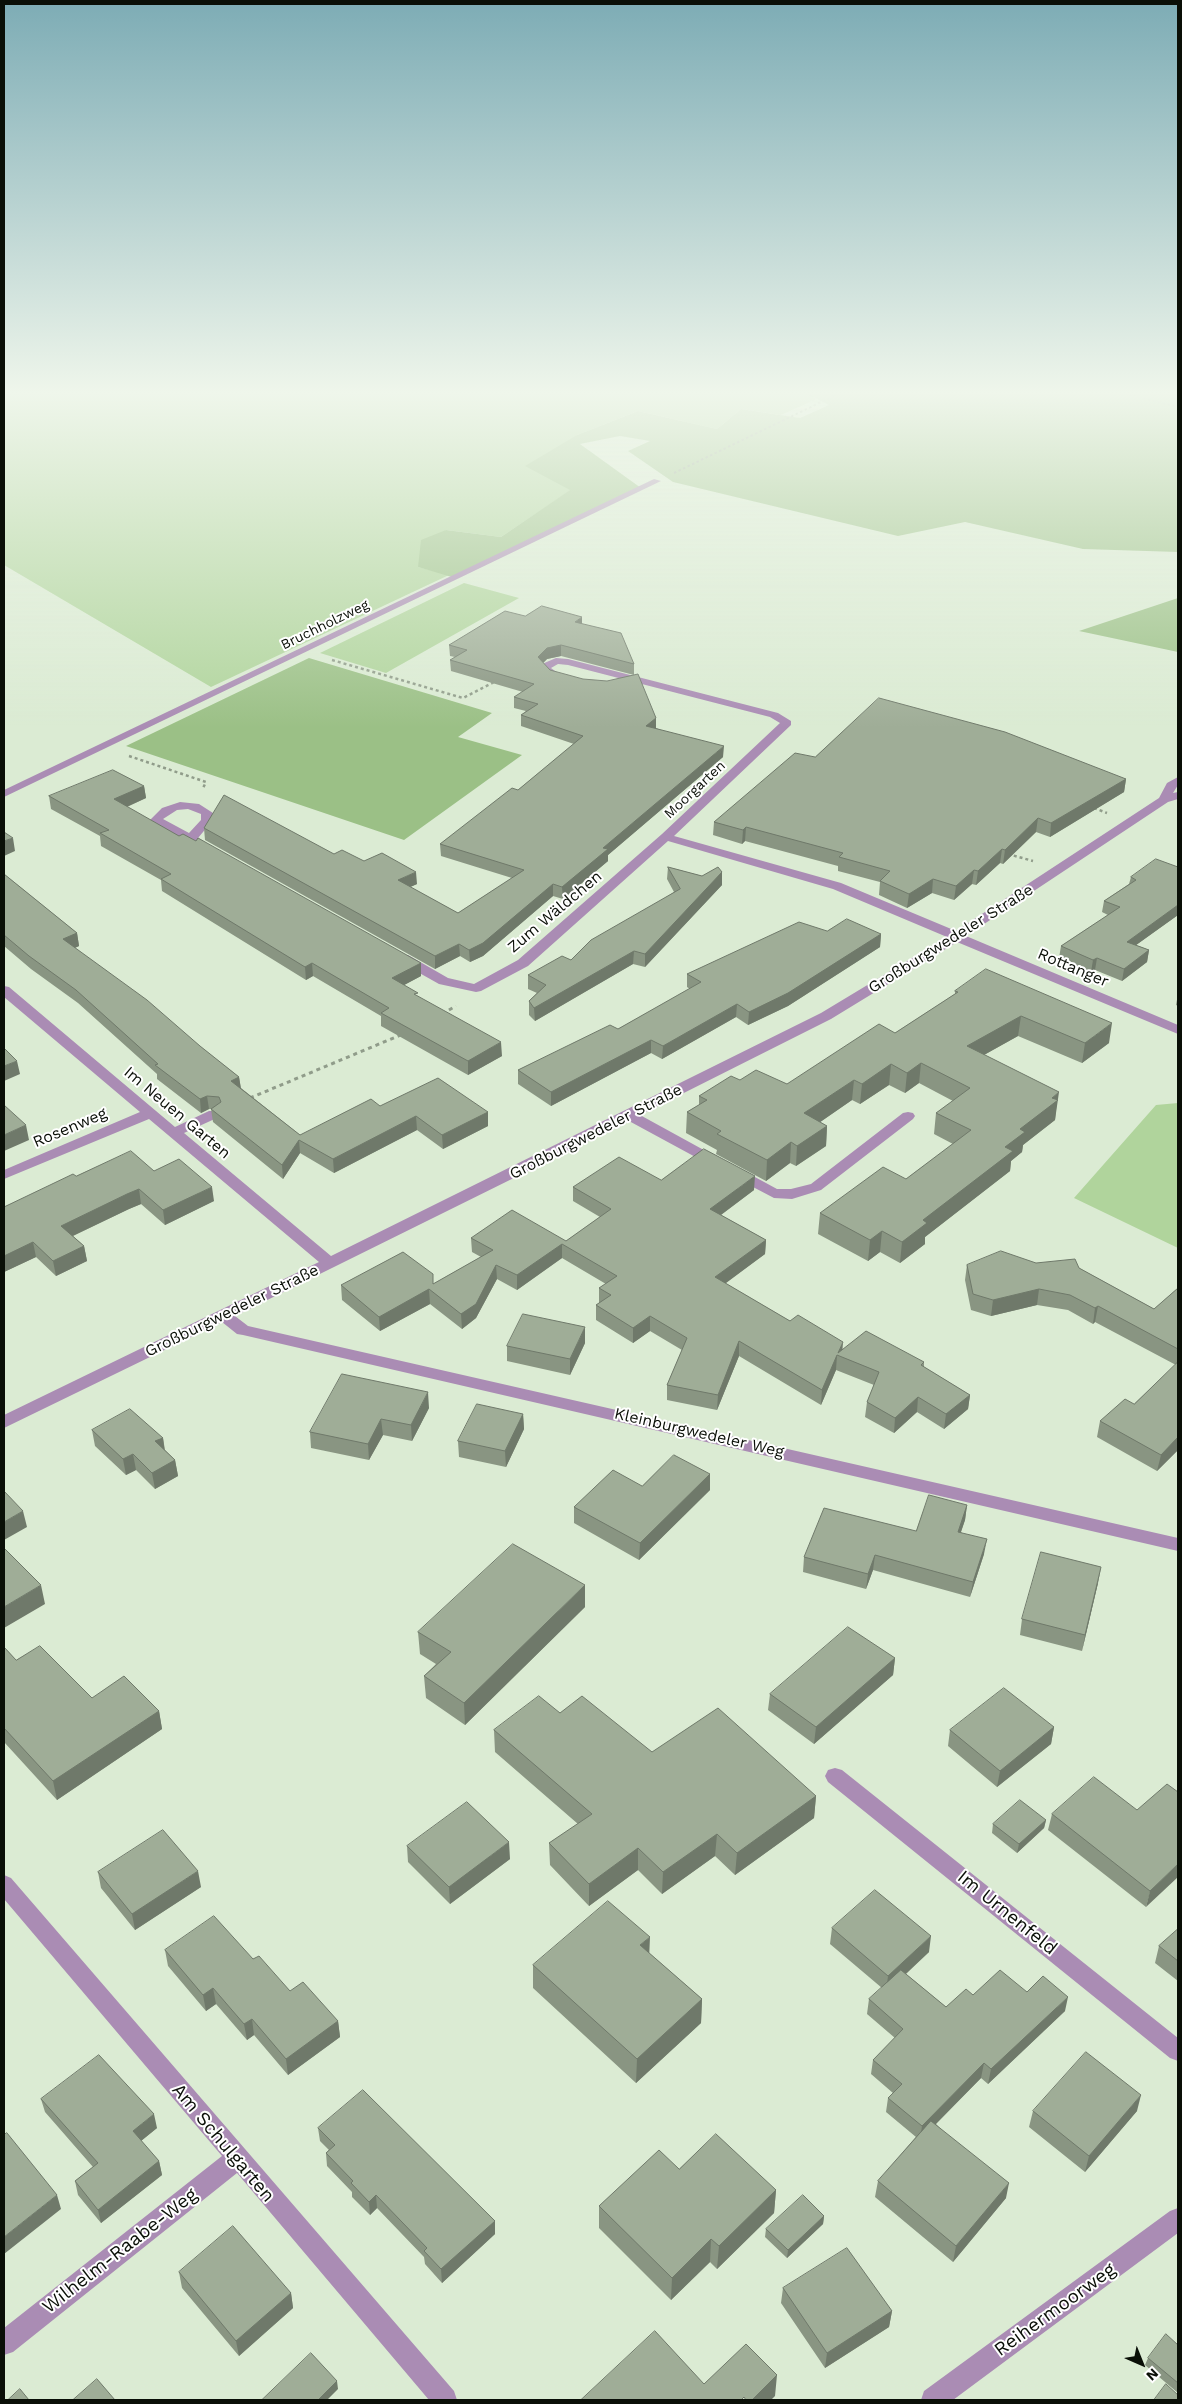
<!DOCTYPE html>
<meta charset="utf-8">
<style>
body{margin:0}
#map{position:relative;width:1182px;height:2404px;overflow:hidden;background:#dbebd3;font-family:"Work Sans",sans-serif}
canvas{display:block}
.frame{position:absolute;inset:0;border:5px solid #0a0f07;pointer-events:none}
.north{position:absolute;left:1117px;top:2339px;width:50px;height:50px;-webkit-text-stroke:4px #fff;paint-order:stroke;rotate:136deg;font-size:14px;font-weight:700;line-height:20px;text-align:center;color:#0a0f07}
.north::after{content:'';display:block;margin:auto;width:18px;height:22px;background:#0a0f07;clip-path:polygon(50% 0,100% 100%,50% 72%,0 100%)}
</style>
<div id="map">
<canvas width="1182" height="2404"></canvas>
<div class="frame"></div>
<div class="north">N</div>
</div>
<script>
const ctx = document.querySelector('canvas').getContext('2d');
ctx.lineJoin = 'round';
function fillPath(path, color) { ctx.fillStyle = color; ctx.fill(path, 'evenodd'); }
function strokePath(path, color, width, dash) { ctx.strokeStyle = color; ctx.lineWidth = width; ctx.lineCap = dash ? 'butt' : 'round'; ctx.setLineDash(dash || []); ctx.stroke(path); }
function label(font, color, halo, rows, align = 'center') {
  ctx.font = font + ' "Work Sans",sans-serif'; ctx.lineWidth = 4; ctx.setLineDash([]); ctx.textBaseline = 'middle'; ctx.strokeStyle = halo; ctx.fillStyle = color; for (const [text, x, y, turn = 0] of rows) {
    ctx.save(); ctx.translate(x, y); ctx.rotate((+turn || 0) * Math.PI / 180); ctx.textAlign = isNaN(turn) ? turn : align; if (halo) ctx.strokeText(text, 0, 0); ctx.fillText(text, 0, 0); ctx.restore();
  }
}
const green = new Path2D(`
 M4 392H803L817 399 781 415 741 409 717 429 638 411 577 435 571 490 501 537 446 530 418 567 449 575 211 687 4 565Z
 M464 583 519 598 386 673 320 653Z
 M1178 1103V1248L1074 1198 1156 1105Z`);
const forest = new Path2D(`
 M803 392H1178V552L1083 549 965 522 898 536 673 482 628 451 650 441 620 436 580 444 641 488 455 578 418 567 421 540 446 530 501 537 570 490 525 466 577 435 638 411 717 429 741 409 800 418 829 405Z
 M1178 598V652L1079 631Z
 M309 658 492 713 458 737 522 755 404 840 126 746Z`);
const pathFar2 = new Path2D(`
 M1119 392 1178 407
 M674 473 842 392`);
const pathFar1 = new Path2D(`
 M332 660 463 698 496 681
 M129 756 206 782 203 788
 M1094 808 1107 813
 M1008 854 1033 861`);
const path = new Path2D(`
 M442 1014 456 1006
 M250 1098 403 1034`);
const minor = new Path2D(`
 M654 479 661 481 4 797V790Z
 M556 658 568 659 778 713 791 721V725L674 836 841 883 956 931 1159 798 1167 783 1178 777V785L1173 793 1178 792V799L1168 802 966 936 1178 1025V1034L957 942 831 1019 640 1115 722 1160 724 1163 722 1166H712L629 1121 235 1316 248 1326 1178 1538V1551L243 1335 237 1334 222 1322 4 1428V1415L319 1262 149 1119 4 1179V1170L140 1112 4 997V986L9 987 175 1127 209 1111H219L221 1114 219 1117 184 1133 331 1256 821 1013 947 937 833 889 668 841 528 966 481 991 476 992 439 984 398 961 397 958 398 955H408L448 978 474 984 518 960 662 834 780 723 770 717 568 665 558 664 551 668 563 677 558 680 540 670 542 664Z
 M180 802 199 804 213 813V820L198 838 214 849 212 852H204L150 820 162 808ZM188 809 201 814V820L189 833 163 819 177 810Z
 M908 1112 913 1113 915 1116 913 1119 821 1190 792 1199 774 1198 732 1176 730 1173 732 1170H742L777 1189H791L811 1184 903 1113Z
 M835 1768 842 1770 1178 2038V2061L1170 2058 828 1782 825 1776 828 1770Z
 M4 1875 11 1878 454 2391 457 2400H429L237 2173 13 2352 4 2355V2328L222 2156 4 1899Z
 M1178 2208V2233L953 2400H921L924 2391 1170 2211Z`);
const wall = new Path2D(`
 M525 616 582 624 634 664V675L561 656 547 659 543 663 550 670 656 718V728L723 757 608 855V861L563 899 553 896 483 956 470 962 460 956 435 969 205 840 204 828 334 854 364 861 417 884 410 887 458 913 512 878 441 856 440 844 518 790 574 744 521 726V715L526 711 514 708V697L523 692 451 671 450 660 455 657 450 656 449 645Z
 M815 757 1126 779 1124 792 1050 837 1036 832 1003 864 1000 863 976 885 972 884 954 900 932 893 907 908 879 895 880 882 838 871V866L745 841 742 844 713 835 714 822Z
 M144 786 146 798 127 807 421 976 404 985 418 997 502 1056 468 1075 381 1026V1016L313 976 306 980 162 891 161 880 101 846 100 836 51 809 49 796Z
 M668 867 702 876 722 872V885L645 967 633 964 535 1021 529 1015V1001L537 993 528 989V975L571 960 674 892 667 879Z
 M1178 867V915L1136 945 1149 950 1147 962 1122 981 1095 970 1091 972 1059 958 1061 946 1108 915 1102 912 1104 901 1129 884 1131 877Z
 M4 874 77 933 79 946 75 948 239 1077 241 1088 300 1135 380 1106 488 1112V1126L443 1149 417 1130 334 1173 300 1153 283 1179 213 1122 211 1109H209L201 1113 157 1079V1074L78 1003 31 969 4 946Z
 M827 931 881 934 880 947 788 1006 748 1025 736 1017 662 1059 651 1053 551 1106 518 1084V1070L618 1029 690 989 687 987V974Z
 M955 991 1109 1043 1082 1063 1018 1036 984 1055 1057 1100 1055 1120 1023 1145 1022 1152 1011 1161 1010 1171 925 1237V1244L900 1263 880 1252 868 1261 818 1234 820 1213 906 1179 953 1144 934 1134 936 1113 953 1101 919 1083 905 1093 889 1085 860 1104 852 1100 820 1122 827 1126 826 1146 796 1166 790 1163 766 1181 716 1154 717 1150 686 1133 687 1112 699 1105V1096L740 1080 787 1084 895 1033 955 994Z
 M1178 994V1006L1176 1005Z
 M154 1171 214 1201 165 1225 141 1204 129 1209 73 1236 84 1246 87 1261 56 1276 36 1257 4 1272V1207L76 1176Z
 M661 1180 754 1190 721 1215 766 1240 765 1254 725 1283 790 1321 842 1350 924 1362V1367L970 1395 968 1409 944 1429 917 1412 894 1433 865 1417 867 1402 874 1385 836 1370 821 1405 739 1356 717 1410 667 1400V1385L682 1350 650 1331 633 1343 596 1320V1305L599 1303V1288L606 1284 562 1258 517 1290 497 1279 476 1318 462 1329 430 1304 380 1331 342 1300 341 1285 433 1284 481 1257 472 1252 471 1238 566 1241 600 1217 573 1201V1187Z
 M1036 1263 1079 1268 1154 1309 1178 1288V1450L1157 1471 1097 1437 1100 1421 1134 1404 1176 1365 1095 1322 1093 1324 1068 1310 1037 1305 991 1316 971 1310 965 1280 967 1265Z
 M585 1343 570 1375 507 1361V1346Z
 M429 1408 412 1441 383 1435 369 1460 311 1448 310 1432Z
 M523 1414 524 1429 506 1467 459 1457 458 1441Z
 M92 1430 163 1438 165 1450 175 1460 178 1476 155 1489 136 1470 126 1475 95 1446Z
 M710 1474V1490L639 1560 574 1523V1507Z
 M967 1505 965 1520 961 1532 984 1554 970 1597 873 1570 866 1589 803 1572 804 1557 916 1531Z
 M1098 1583 1082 1651 1020 1635 1022 1619Z
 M585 1607 465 1725 426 1698 424 1676 436 1664 420 1654 418 1632Z
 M4 1647 16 1660 92 1698 159 1711 162 1729 57 1800 4 1742Z
 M895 1658 893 1675 814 1744 768 1710 770 1694Z
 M560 1713 652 1752 816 1796 814 1818 735 1875 715 1856 662 1894 638 1870 589 1906 550 1865 549 1843 578 1824 495 1752 494 1730Z
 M1054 1727 1051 1744 997 1787 948 1746 950 1730Z
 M1178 1792 1146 1907 1048 1830 1052 1814 1137 1810Z
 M1046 1820 1044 1828 1017 1853 992 1833 993 1824Z
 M407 1846 510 1859 450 1904 408 1862Z
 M98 1872 201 1887 135 1930 101 1888Z
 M832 1928 929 1952 906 1974 946 2007 973 1995 1027 1992 1065 2011 988 2084 981 2078 936 2124 1006 2198 953 2262 875 2197 878 2181 916 2137 886 2112 888 2098 893 2093 871 2074 873 2060 895 2038 867 2014 869 1999 882 1988 830 1944Z
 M1178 1929V1981L1155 1963 1159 1946Z
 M165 1950 253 1959 290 1991 338 2021 340 2037 288 2075 254 2035 247 2040 216 2004 206 2011 168 1966Z
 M649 1953 702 1999 701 2023 636 2083 533 1988V1965Z
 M41 2099 157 2128 141 2141 159 2161 162 2175 101 2223 78 2195 75 2181 93 2167 45 2112Z
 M1033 2111H1137L1085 2172 1029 2127Z
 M318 2128 495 2221V2234L442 2283 425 2264 424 2257 377 2208 370 2215 352 2197V2192L327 2166 326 2153 329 2150 320 2141Z
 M679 2169 776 2190 774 2213 717 2269 710 2262 671 2300 599 2228V2206Z
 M824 2216 823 2224 787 2258 765 2237 766 2229Z
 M179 2272 291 2293 293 2308 239 2356 182 2288Z
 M783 2288 892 2311 889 2327 825 2368 781 2303Z
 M1178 2345V2393L1145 2365 1148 2358Z`);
const shadedWall = new Path2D(`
 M582 617V627L575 622Z
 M561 645V656L547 659 538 668V657L547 648Z
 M656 718V729L646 726Z
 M724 746 723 757 608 855V861L563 899 562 887 603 848Z
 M1126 779 1124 792 1050 837 1051 823Z
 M144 786 146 798 115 812 114 799Z
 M1038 818 1036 832 1003 864 1005 850Z
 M746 827 745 841 742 844 743 830Z
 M13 838 15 851 4 856V841Z
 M1002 849 1000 863 976 885 978 871Z
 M974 870 972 884 954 900 956 886Z
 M416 872 417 884 399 892 398 880Z
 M722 872V885L645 967V954Z
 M933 879 932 893 907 908 909 894Z
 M553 884V896L483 956 470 962 469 950Z
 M1178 905V915L1125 953 1127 942Z
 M77 933 79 946 65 952 63 939Z
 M881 934 880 947 788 1006 748 1025 749 1012Z
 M459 944 460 956 435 969V956Z
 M1149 950 1147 962 1122 981 1124 969Z
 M634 951 633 964 535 1021 534 1008Z
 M1097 958 1095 970 1091 972 1093 960Z
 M312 963 313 976 306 980 305 967Z
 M421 963V976L393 991 392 978Z
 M737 1004 736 1017 662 1059 663 1046Z
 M1021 1016 1018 1036 964 1066 967 1046Z
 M1112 1023 1109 1043 1082 1063 1085 1043Z
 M651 1040V1053L551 1106V1092Z
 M501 1042 502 1056 468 1075V1061Z
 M17 1061 20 1074 4 1081V1066Z
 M921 1063 919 1083 905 1093 907 1073Z
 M891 1064 889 1085 860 1104 862 1084Z
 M239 1077 241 1090 231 1081Z
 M854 1080 852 1100 803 1134 804 1113Z
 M1059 1092 1055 1120 1023 1145 1022 1152 1011 1161 1010 1171 925 1237V1244L900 1263 902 1242 923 1220 1005 1147 1020 1129 1052 1098Z
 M207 1096 209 1109 201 1113 200 1099Z
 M488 1112V1126L443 1149 442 1135Z
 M416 1116 417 1130 334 1173 333 1159Z
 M26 1125 29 1140 4 1151V1135Z
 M827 1126 826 1146 796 1166 797 1146Z
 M299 1140 300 1153 283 1179 282 1165Z
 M791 1142 790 1163 766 1181 767 1160Z
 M755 1176 754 1190 710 1223V1209Z
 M212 1187 214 1201 165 1225 163 1210Z
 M139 1189 141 1204 129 1209 64 1240 61 1226 127 1194Z
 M882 1231 880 1252 868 1261 870 1240Z
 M766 1240 765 1254 714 1292 715 1277Z
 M33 1242 36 1257 4 1272V1256Z
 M562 1244V1258L517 1290V1275Z
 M84 1246 87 1261 56 1276 53 1261Z
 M496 1265 497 1279 476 1318 462 1329 461 1314Z
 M429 1289 430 1304 380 1331 379 1317Z
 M1039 1289 1037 1305 991 1316 993 1300Z
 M1098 1306 1095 1322 1093 1324 1095 1308Z
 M650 1316V1331L633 1343V1328Z
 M585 1327V1343L570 1375V1359Z
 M739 1341V1356L717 1410 718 1395Z
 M843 1342 842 1356 838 1353Z
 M837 1355 836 1370 821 1405 822 1390Z
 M428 1392 429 1408 412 1441 411 1425Z
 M970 1395 968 1409 944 1429 946 1414Z
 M918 1397 917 1412 894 1433 895 1418Z
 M523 1414 524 1429 506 1467 505 1451Z
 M381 1419 383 1435 369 1460 368 1444Z
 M1178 1437V1450L1157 1471 1161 1455Z
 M163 1438 165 1454 155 1441Z
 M133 1454 136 1470 126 1475 123 1459Z
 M175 1460 178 1476 155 1489 152 1473Z
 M710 1474V1490L639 1560 640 1543Z
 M967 1505 965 1520 956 1546 958 1532Z
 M23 1511 27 1527 4 1540V1522Z
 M987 1539 984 1554 970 1597 973 1582Z
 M875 1555 873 1570 866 1589 868 1574Z
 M1101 1567 1098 1583 1082 1651 1085 1635Z
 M41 1585 45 1604 4 1628V1607Z
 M585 1585V1607L465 1725 464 1703Z
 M895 1658 893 1675 814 1744 816 1727Z
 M159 1711 162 1729 57 1800 53 1781Z
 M1054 1727 1051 1744 997 1787 1000 1771Z
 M816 1796 814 1818 735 1875 737 1853Z
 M1046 1820 1044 1828 1017 1853 1019 1844Z
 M717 1834 715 1856 662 1894 663 1872Z
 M509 1842 510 1859 450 1904 449 1887Z
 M638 1848V1870L589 1906V1884Z
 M1178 1864V1877L1146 1907 1150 1891Z
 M198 1871 201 1887 135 1930 132 1914Z
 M931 1936 929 1952 886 1992 888 1976Z
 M650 1937 649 1960 640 1945Z
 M213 1988 216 2004 206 2011 203 1995Z
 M1068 1997 1065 2011 988 2084 991 2069Z
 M702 1999 701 2023 636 2083 637 2059Z
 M252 2019 254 2035 247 2040 244 2024Z
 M338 2021 340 2037 288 2075 286 2059Z
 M984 2063 981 2078 920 2140 922 2126Z
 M1141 2095 1137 2111 1085 2172 1089 2156Z
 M154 2114 157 2128 136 2145 133 2131Z
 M159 2161 162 2175 101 2223 98 2210Z
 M1009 2183 1006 2198 953 2262 956 2246Z
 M776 2190 774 2213 717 2269 719 2246Z
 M57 2195 61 2209 4 2254V2237Z
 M376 2195 377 2208 370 2215 369 2202Z
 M824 2216 823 2224 787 2258 788 2250Z
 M495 2221V2234L442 2283 441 2269Z
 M711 2239 710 2262 671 2300 672 2278Z
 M291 2293 293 2308 239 2356 236 2341Z
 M892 2311 889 2327 825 2368 827 2353Z
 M777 2375 775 2396 771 2400H752Z
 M337 2381 338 2389 327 2400H318Z`);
const building = new Path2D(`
 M542 606 582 617 575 622 621 633 634 664 561 645 547 648 538 657 550 670 583 679 607 681 638 674 656 718 646 726 724 746 603 848 608 849 562 887 553 884 483 943 469 950 459 944 435 956 204 828 224 795 334 854 342 850 364 861 382 853 416 872 398 880 458 913 524 870 440 844 512 788 518 790 583 736 521 715 538 704 514 697 534 684 450 660 467 650 449 645 505 611 525 616Z
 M879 698 1005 732 1126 779 1051 823 1038 818 1005 850 1002 849 978 871 974 870 956 886 933 879 909 894 880 881 890 871 839 857 843 853 746 827 743 830 714 822 795 753 815 757Z
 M113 770 144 786 114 799 179 836 183 834 196 841 198 838 421 963 392 978 418 993 414 994 501 1042 468 1061 381 1013 389 1008 312 963 305 967 161 879 171 874 100 833 109 830 49 796Z
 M4 832 13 838 4 841Z
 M1156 859 1178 867V905L1127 942 1149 950 1124 969 1097 958 1093 960 1061 946 1120 907 1104 901 1136 880 1131 877Z
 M668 867 702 876 718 867 722 872 645 954 634 951 534 1008 529 1001 546 985 528 975 562 956 571 960 591 940 680 889Z
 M4 874 77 933 63 939 147 1000 200 1046 239 1077 231 1081 300 1135 371 1099 380 1106 438 1078 488 1112 442 1135 416 1116 333 1159 299 1140 282 1165 211 1109 221 1102 219 1097 207 1096 200 1099 155 1065 158 1064 76 990 29 956 4 935Z
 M847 919 881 934 788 993 749 1012 737 1004 663 1046 651 1040 551 1092 518 1070 610 1025 618 1029 701 982 687 974 799 922 827 931Z
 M986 969 1112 1023 1085 1043 1021 1016 967 1046 1059 1092 1052 1098 1058 1100 1020 1129 1025 1132 1005 1147 1013 1151 923 1220 927 1223 902 1242 882 1231 870 1240 820 1213 883 1167 906 1179 971 1130 936 1113 970 1088 921 1063 907 1073 891 1064 862 1084 854 1080 804 1113 827 1126 797 1146 791 1142 767 1160 717 1134 721 1131 687 1112 707 1100 699 1096 731 1076 740 1080 756 1070 787 1084 879 1024 895 1033 958 992 955 991Z
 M4 1048 17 1061 4 1066Z
 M4 1105 26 1125 4 1135Z
 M704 1149 755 1176 710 1209 766 1240 715 1277 790 1321 798 1315 843 1342 838 1353 866 1331 924 1362 921 1365 970 1395 946 1414 918 1397 895 1418 867 1402 879 1372 837 1355 822 1390 739 1341 718 1395 667 1385 687 1338 650 1316 633 1328 596 1305 611 1295 599 1288 617 1276 562 1244 517 1275 496 1265 476 1304 461 1314 429 1289 379 1317 341 1285 403 1252 433 1274V1284L493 1250 471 1238 512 1210 566 1241 611 1209 573 1187 619 1157 661 1180Z
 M131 1151 154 1171 179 1159 212 1187 163 1210 139 1189 127 1194 61 1226 84 1246 53 1261 33 1242 4 1256V1207L73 1174 76 1176Z
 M1001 1251 1036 1263 1075 1259 1079 1268 1154 1309 1178 1288V1349L1098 1306 1095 1308 1070 1295 1039 1289 993 1300 973 1294 967 1265Z
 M523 1314 585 1327 570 1359 507 1346Z
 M1178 1362V1437L1161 1455 1100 1421 1125 1399 1134 1404Z
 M342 1374 428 1392 411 1425 381 1419 368 1444 310 1432Z
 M477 1404 523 1414 505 1451 458 1441Z
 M130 1409 163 1438 155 1441 175 1460 152 1473 133 1454 123 1459 92 1430Z
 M674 1455 710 1474 640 1543 574 1507 613 1470 642 1486Z
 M4 1491 23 1511 4 1522Z
 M929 1495 967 1505 958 1532 987 1539 973 1582 875 1555 868 1574 804 1557 824 1508 916 1531Z
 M513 1544 585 1585 464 1703 424 1676 451 1652 418 1632Z
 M4 1548 41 1585 4 1607Z
 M1041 1552 1101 1567 1085 1635 1022 1619Z
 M848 1627 895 1658 816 1727 770 1694Z
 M40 1646 92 1698 124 1676 159 1711 53 1781 4 1728V1647L16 1660Z
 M1004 1688 1054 1727 1000 1771 950 1730Z
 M539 1696 560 1713 582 1696 652 1752 718 1708 816 1796 737 1853 717 1834 663 1872 638 1848 589 1884 549 1843 592 1814 494 1730Z
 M1094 1777 1137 1810 1167 1784 1178 1792V1864L1150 1891 1052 1814Z
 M1020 1800 1046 1820 1019 1844 993 1824Z
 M467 1802 509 1842 449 1887 407 1846Z
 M163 1830 198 1871 132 1914 98 1872Z
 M875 1890 931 1936 888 1976 832 1928Z
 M608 1901 650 1937 640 1945 702 1999 637 2059 533 1965Z
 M214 1916 253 1959 259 1956 290 1991 303 1982 338 2021 286 2059 252 2019 244 2024 213 1988 203 1995 165 1950Z
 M1178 1929V1961L1159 1946Z
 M901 1970 946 2007 966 1989 973 1995 1000 1970 1027 1992 1043 1976 1068 1997 991 2069 984 2063 922 2126 888 2098 902 2084 873 2060 903 2029 869 1999Z
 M1086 2052 1141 2095 1089 2156 1033 2111Z
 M99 2055 154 2114 133 2131 159 2161 98 2210 75 2181 98 2163 41 2099Z
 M363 2090 495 2221 441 2269 424 2251 427 2248 376 2195 369 2202 351 2183 353 2181 326 2153 335 2145 318 2128Z
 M931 2121 1009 2183 956 2246 878 2181Z
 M7 2133 57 2195 4 2237V2135Z
 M716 2134 776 2190 719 2246 711 2239 672 2278 599 2206 659 2150 679 2169Z
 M803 2195 824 2216 788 2250 766 2229Z
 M233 2226 291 2293 236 2341 179 2272Z
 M847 2248 892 2311 827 2353 783 2288Z
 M655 2331 704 2384 746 2344 777 2375 752 2400H746L744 2397 741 2400H581Z
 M1166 2334 1178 2345V2383L1148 2358Z
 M311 2353 337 2381 318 2400H262Z
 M97 2379 115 2400H73Z
 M1166 2384 1178 2395V2400H1154Z
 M20 2389 29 2400H8Z`);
const farStreetnames = [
 ["Bruchholzweg",325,625,-26],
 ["Moorgarten",695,790,-43]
];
const streetNames = [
 ["Zum Wäldchen",555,912,-40],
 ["Großburgwedeler Straße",951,939,-32],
 ["Rottanger",1073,968,23],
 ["Im Neuen Garten",177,1113,40],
 ["Rosenweg",70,1128,-23],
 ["Großburgwedeler Straße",596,1132,-27],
 ["Großburgwedeler Straße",232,1311,-26],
 ["Kleinburgwedeler Weg",699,1433,13]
];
const nearStreetnames = [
 ["Im Urnenfeld",1007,1913,39],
 ["Am Schulgarten",223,2143,50],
 ["Wilhelm-Raabe-Weg",120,2251,-38],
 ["Reihermoorweg",1055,2310,-36]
];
fillPath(green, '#b0d49c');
fillPath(forest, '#9bc086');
strokePath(pathFar2, '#909c8a', 2, [2.5, 2.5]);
strokePath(pathFar1, '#909c8a', 2.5, [3, 3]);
strokePath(path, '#909c8a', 3, [4, 4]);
fillPath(minor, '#aa8cb4');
fillPath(wall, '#899582');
fillPath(shadedWall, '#6f796a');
fillPath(building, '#9fad97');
strokePath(building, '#6f796a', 1);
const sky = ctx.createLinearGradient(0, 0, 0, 728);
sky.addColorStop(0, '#7dacb5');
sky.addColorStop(0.54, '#eff6eb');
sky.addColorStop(1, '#eff6eb00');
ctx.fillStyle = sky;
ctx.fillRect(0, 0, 1182, 728);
label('14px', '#0a0f07', '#fff', farStreetnames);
label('16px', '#0a0f07', '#fff', streetNames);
label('19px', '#0a0f07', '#fff', nearStreetnames);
</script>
